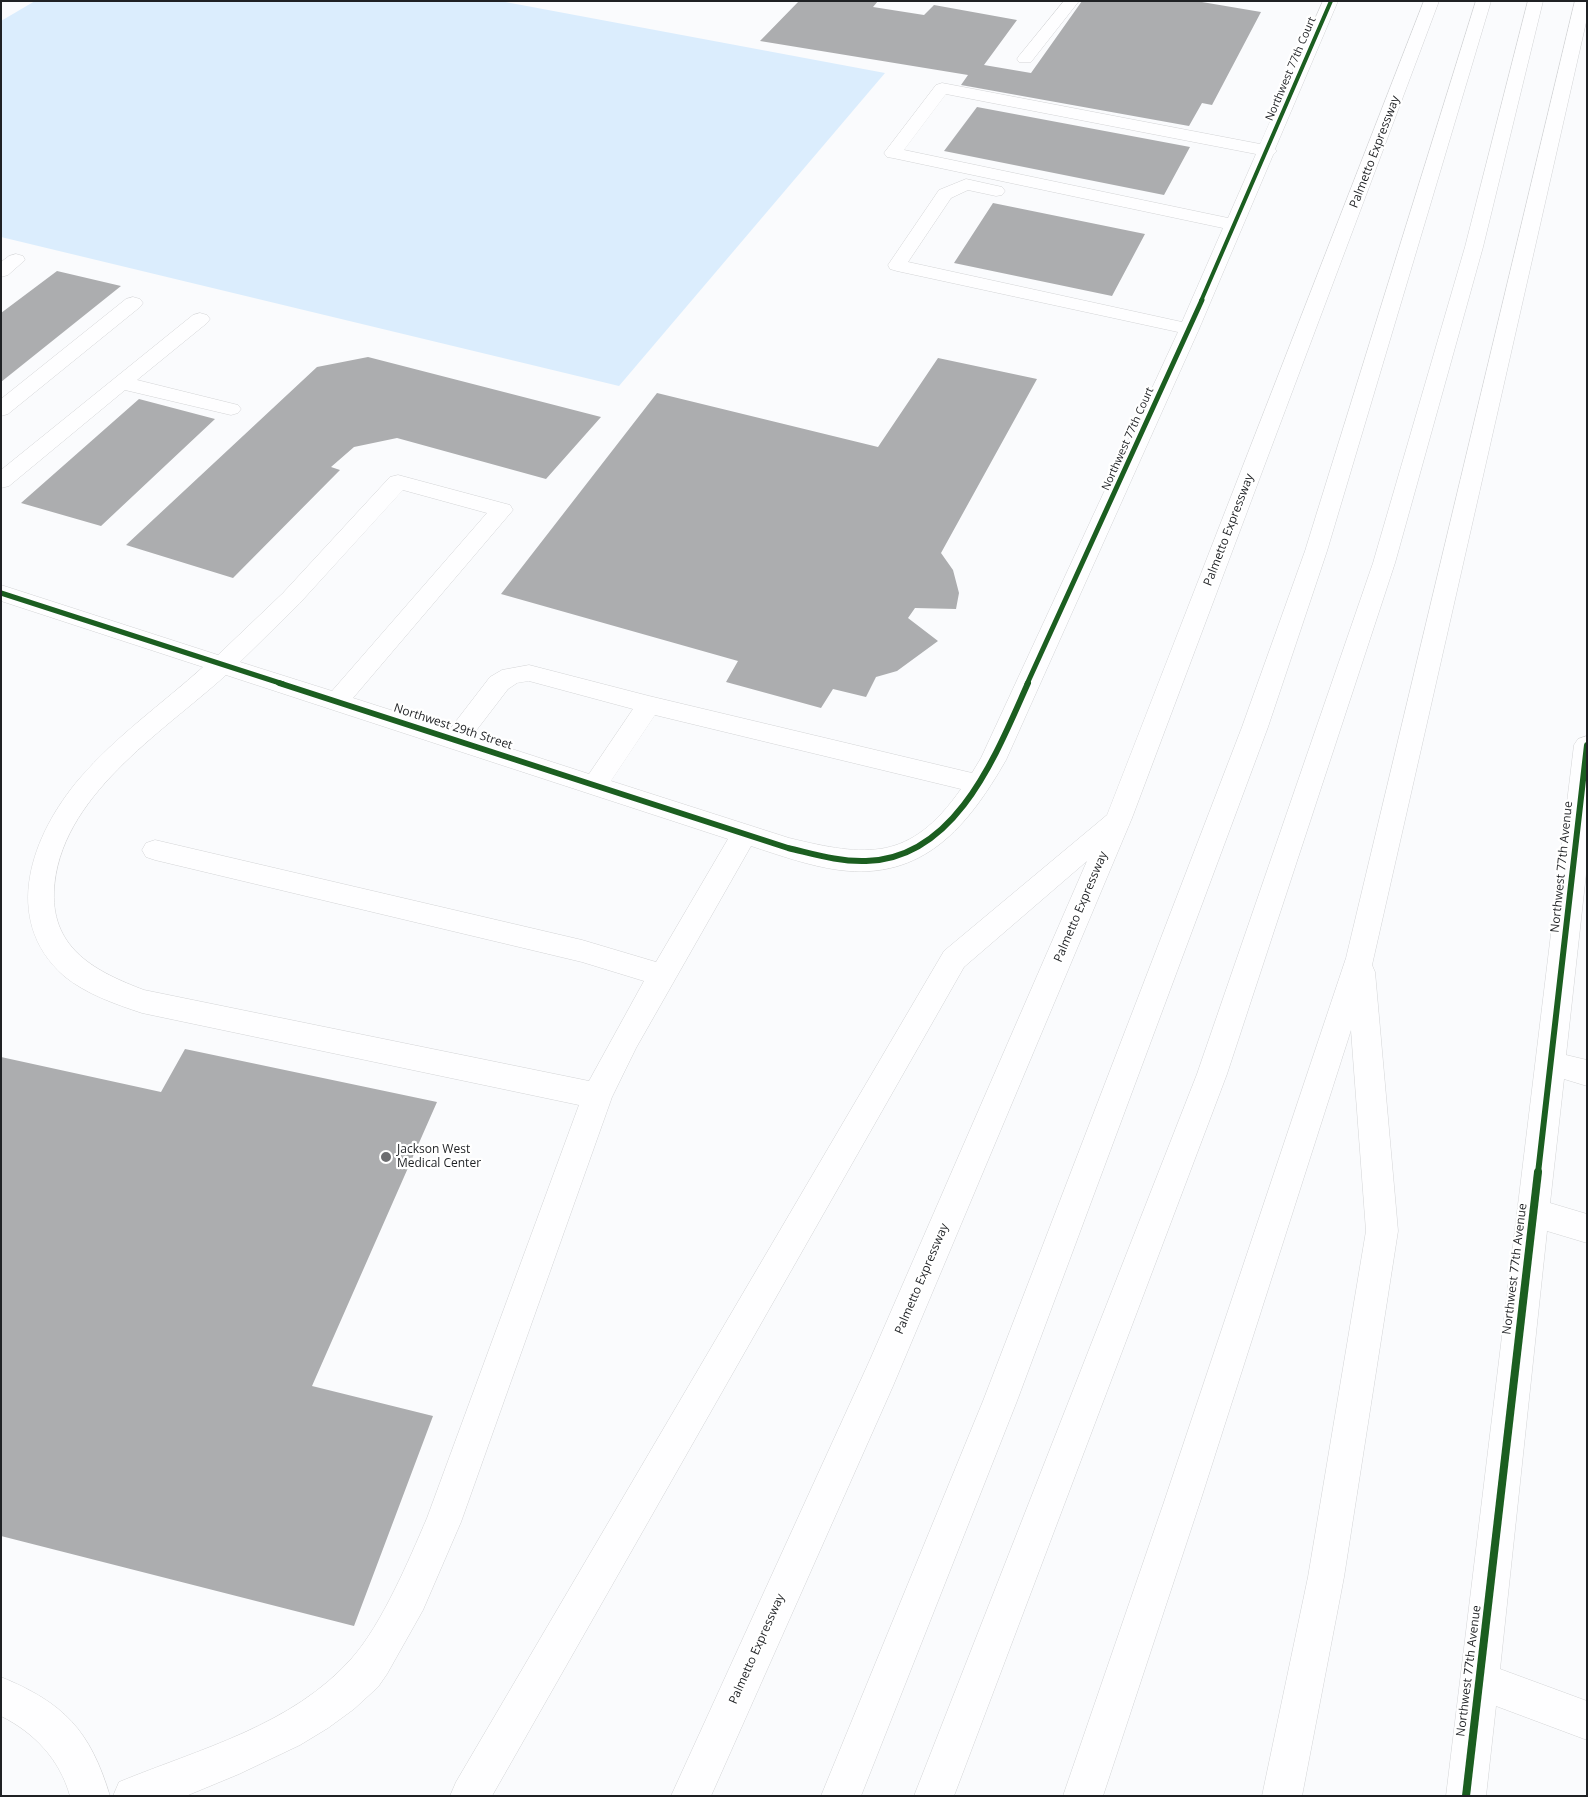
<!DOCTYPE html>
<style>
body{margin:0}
#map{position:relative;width:1588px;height:1797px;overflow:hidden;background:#fafbfd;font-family:"Open Sans",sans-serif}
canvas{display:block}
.frame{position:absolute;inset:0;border:2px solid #1f2124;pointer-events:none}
</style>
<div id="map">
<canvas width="1588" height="1797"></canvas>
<div class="frame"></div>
</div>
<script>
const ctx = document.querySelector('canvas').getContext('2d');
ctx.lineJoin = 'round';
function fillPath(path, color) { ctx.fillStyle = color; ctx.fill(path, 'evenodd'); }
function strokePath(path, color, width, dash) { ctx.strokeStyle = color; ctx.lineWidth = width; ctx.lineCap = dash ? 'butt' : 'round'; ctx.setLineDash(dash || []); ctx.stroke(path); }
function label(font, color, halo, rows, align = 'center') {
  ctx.font = font + ' "Open Sans",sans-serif'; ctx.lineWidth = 4.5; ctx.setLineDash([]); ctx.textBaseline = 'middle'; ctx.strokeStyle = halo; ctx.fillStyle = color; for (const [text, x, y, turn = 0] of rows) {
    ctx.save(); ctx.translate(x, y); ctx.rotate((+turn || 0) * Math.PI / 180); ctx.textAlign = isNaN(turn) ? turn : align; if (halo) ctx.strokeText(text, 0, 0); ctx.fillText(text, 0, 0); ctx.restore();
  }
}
const water = new Path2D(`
 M35 1H500L885 73 619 386 1 237V21Z`);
const building = new Path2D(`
 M799 1H878L873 7 924 15 934 5 1017 20 984 65 1031 73 1082 1H1196L1261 12 1212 105 1202 103 1189 126 961 85 968 75 760 41Z
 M977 107 1190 147 1164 195 944 151Z
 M993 203 1145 234 1112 296 954 263Z
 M57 271 121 286 1 382V313Z
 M368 357 601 417 546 479 397 438 354 447 331 467 340 470 233 578 126 545 317 367Z
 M938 358 1037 379 941 553 953 570 959 593 956 609 915 608 908 618 938 641 897 671 876 677 866 697 833 689 821 708 726 682 738 661 501 594 657 393 878 447Z
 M139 399 215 419 101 526 21 503Z
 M185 1049 437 1102 312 1386 433 1416 354 1626 1 1536V1057L161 1092Z`);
const minor = new Path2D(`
 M1064 1H1079L1031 62H1019L1017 59 1019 56Z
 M1323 1H1338L1275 149 1277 151 1273 155 1199 329 1006 760C968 826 924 881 839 870 809 866 779 855 751 846L636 1048 612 1097 461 1522 423 1610 387 1674 378 1687 354 1709 328 1728 300 1745 239 1774 186 1796H113L119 1782C199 1749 292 1726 352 1658 382 1624 409 1560 427 1518L579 1105 142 1013C115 1004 86 994 64 976 0 919 32 834 80 778 116 736 162 704 203 667L1 601V585L218 655 283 593 390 477 398 475 510 505 513 510 353 698 450 729 490 677 502 670 529 665 649 696 972 773 981 758 1178 332 897 271 890 269 888 265 939 190 966 179 1002 187 1005 191 1002 195 996 196 968 190 951 198 908 262 1182 322 1223 228 893 158 887 157 884 153 936 85 942 83 1260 144ZM946 94 1256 154 1228 218 904 150ZM403 490 487 513 332 691 240 662 299 604ZM226 675 728 839 656 962 582 940 155 840 146 843 142 850 146 857 155 860 582 962 644 981 589 1081 144 990C97 972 52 950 54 892 58 797 162 733 226 675ZM529 681 633 709 589 774 472 736 508 689 517 683ZM655 715 961 789C910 862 867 857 789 838L611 781Z
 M16 254 23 256 25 260 8 275 1 277V262L9 256Z
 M133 297 140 299 143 303 140 307 8 414 1 416V399L126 299Z
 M200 313 207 315 210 319 207 323 137 380 238 405 241 409 238 413 231 415 125 390 9 486 1 488V470L193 315Z
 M1587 736V865L1566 1055 1587 1060V1086L1564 1079 1550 1203 1587 1214V1243L1547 1231 1500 1669 1587 1701V1740L1496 1706 1486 1796H1446L1574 745 1578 739Z
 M1 1677C64 1703 90 1730 110 1796H70C60 1760 35 1733 1 1716Z`);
const highway = new Path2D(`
 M1424 1H1439L1132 818 893 1386 711 1796H671L869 1362 1087 861 964 967 492 1796H450L456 1782 944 951 1107 815Z
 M1476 1H1491L1327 551 1268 727 1017 1401 861 1796H821L983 1401 1242 727 1305 551Z
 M1528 1H1543L1483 247 1395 563 1227 1074 954 1796H914L1197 1074 1373 563 1465 247Z
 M1575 1H1587V18L1372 965 1375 972 1398 1231 1344 1577 1302 1796H1262L1308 1577 1366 1231 1351 1030 1200 1502 1103 1796H1063L1164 1502 1346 958Z`);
const cyclewayFar3 = new Path2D(`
 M1201 301 1331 1`);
const cyclewayFar2 = new Path2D(`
 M1 593 283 684
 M1027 684 1202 300`);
const cyclewayFar1 = new Path2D(`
 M279 683 788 848C814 854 839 862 866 861 957 859 997 752 1028 683
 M1538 1173 1587 745`);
const cycleway = new Path2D(`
 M1466 1796 1538 1172`);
const markers = [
 [386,1157,6,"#6c6d70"]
];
const farStreetnames = [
 ["Northwest 77th Court",1291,69,-67],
 ["Northwest 77th Court",1128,439,-66]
];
const streetNames = [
 ["Palmetto Expressway",1375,152,-69],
 ["Palmetto Expressway",1229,530,-69],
 ["Northwest 29th Street",453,727,18],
 ["Northwest 77th Avenue",1562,867,-84],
 ["Palmetto Expressway",1081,907,-67],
 ["Northwest 77th Avenue",1515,1269,-83],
 ["Palmetto Expressway",922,1279,-67],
 ["Palmetto Expressway",757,1649,-66],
 ["Northwest 77th Avenue",1469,1671,-83]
];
const poiNames = [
 ["Jackson West",397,1150],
 ["Medical Center",397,1164]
];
fillPath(water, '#dbedfd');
fillPath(building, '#acadaf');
strokePath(minor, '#d3d4d6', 1);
strokePath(highway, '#d3d4d6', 1);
fillPath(minor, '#fefeff');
fillPath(highway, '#fefeff');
strokePath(cyclewayFar3, '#1b5e20', 4);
strokePath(cyclewayFar2, '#1b5e20', 5);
strokePath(cyclewayFar1, '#1b5e20', 6);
strokePath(cycleway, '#1b5e20', 8);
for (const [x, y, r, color] of markers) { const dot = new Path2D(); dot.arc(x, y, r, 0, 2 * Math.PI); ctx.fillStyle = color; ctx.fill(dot); strokePath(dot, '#fff', 2); }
label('11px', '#1f2124', '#fff', farStreetnames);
label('12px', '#1f2124', '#fff', streetNames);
label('12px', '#1f2124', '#fff', poiNames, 'left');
</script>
